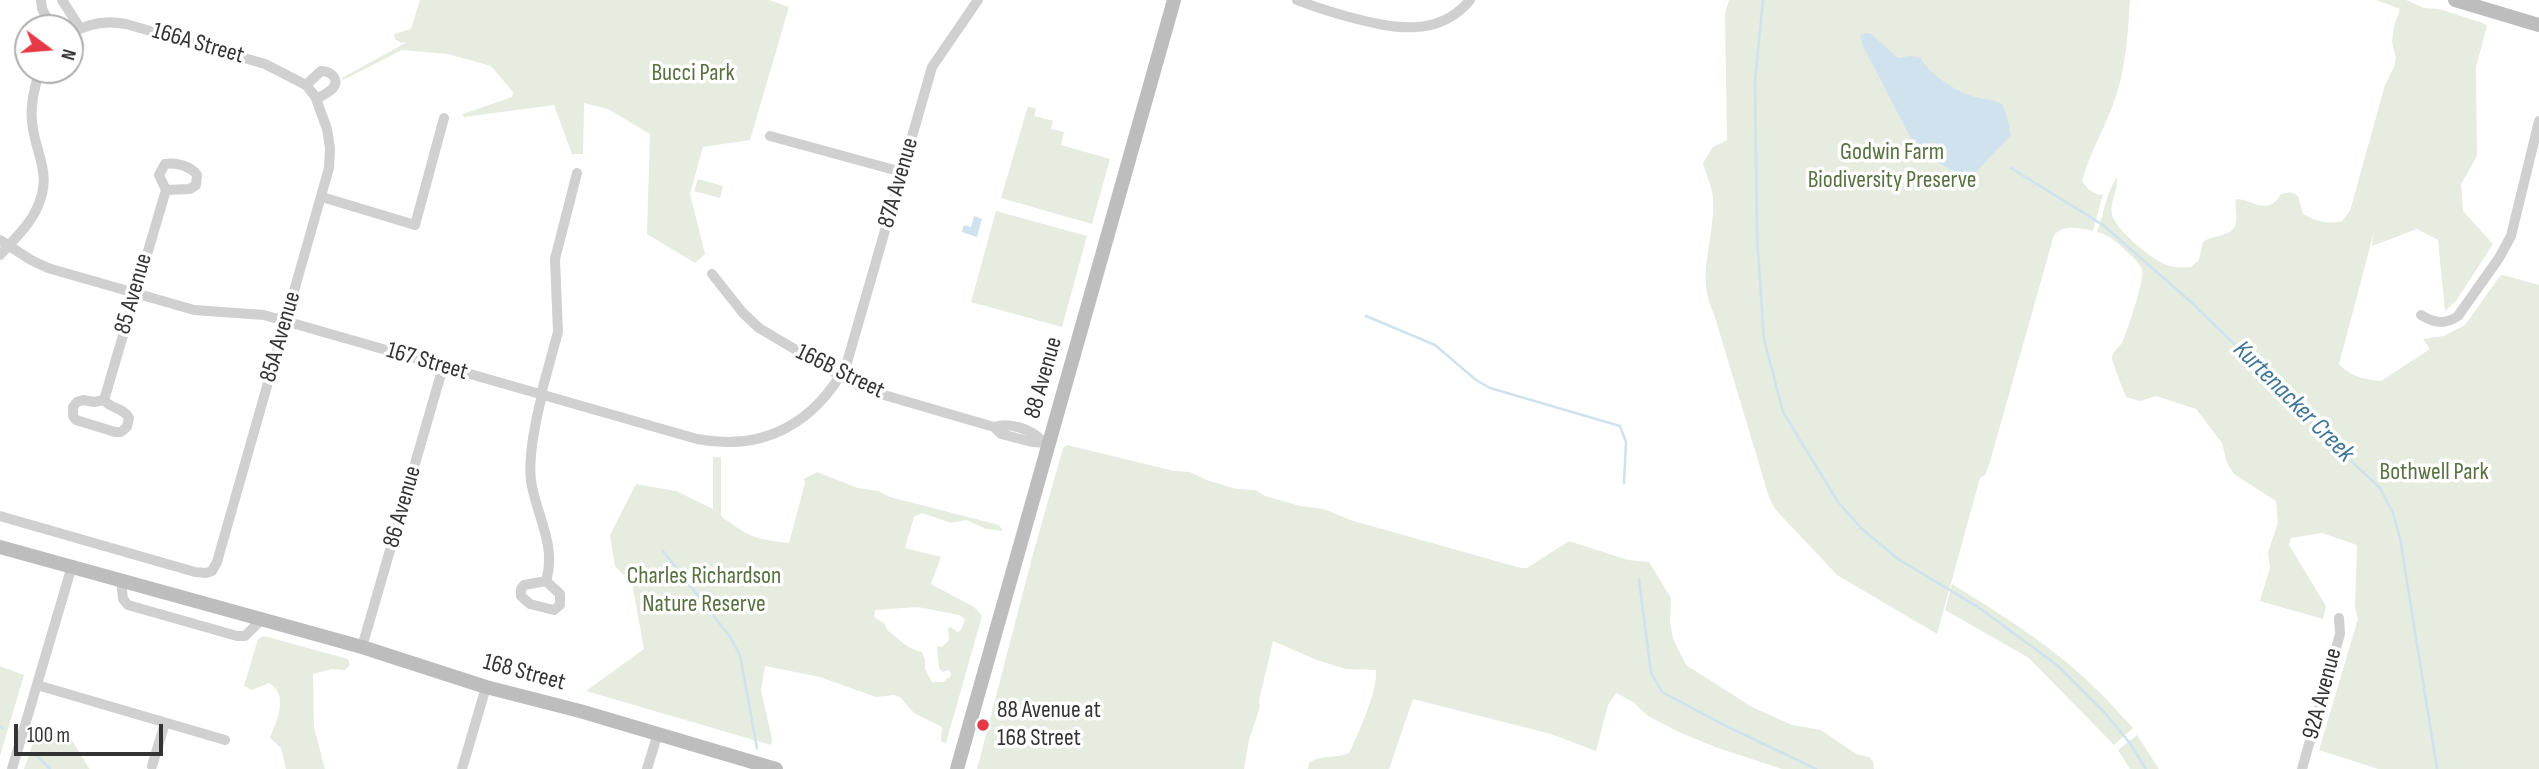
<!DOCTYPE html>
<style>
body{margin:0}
#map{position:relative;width:2539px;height:769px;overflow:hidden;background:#fff;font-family:"Sofia Sans Condensed",sans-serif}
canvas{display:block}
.north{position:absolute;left:14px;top:14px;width:70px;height:70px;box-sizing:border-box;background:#fff;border:2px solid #adadad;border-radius:50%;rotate:106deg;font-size:19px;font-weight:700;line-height:28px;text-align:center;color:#333}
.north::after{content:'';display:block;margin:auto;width:24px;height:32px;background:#e63946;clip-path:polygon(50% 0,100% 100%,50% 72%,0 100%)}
.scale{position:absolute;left:14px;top:724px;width:149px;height:32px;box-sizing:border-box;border:4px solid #333;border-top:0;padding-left:9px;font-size:21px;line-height:24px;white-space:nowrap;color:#333;-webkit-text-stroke:5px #fff;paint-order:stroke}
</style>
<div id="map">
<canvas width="2539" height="769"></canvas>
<div class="north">N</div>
<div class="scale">100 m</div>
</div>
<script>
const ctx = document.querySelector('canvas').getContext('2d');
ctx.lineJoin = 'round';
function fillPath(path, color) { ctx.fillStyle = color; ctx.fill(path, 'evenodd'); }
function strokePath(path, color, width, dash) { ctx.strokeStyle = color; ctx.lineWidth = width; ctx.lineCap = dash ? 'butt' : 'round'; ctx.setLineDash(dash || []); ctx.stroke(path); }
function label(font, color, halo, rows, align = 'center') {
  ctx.font = font + ' "Sofia Sans Condensed",sans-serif'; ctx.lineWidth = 7; ctx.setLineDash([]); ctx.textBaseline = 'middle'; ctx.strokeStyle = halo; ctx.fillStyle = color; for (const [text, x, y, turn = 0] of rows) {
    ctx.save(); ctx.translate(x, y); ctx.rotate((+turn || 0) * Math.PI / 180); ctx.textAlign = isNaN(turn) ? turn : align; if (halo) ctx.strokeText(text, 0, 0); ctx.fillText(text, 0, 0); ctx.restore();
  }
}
const green = new Path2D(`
 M420 0H769L789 7 750 140 703 147 690 194 705 254 695 263 647 234 650 134 608 109 584 103 583 154H572L554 105 464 117 463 114 512 97 513 92 491 66 448 54 402 50 343 80 342 78 407 42 401 43 395 39 394 34 411 29Z
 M1729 0H2130C2128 33 2126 65 2116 96 2107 125 2090 151 2082 181L2089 190 2099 195 2103 194 2093 231C2077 228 2065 224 2054 235L1989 465 1985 475 1980 478 1937 634 1837 575 1775 509 1769 497 1714 314C1695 276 1715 240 1713 200 1713 188 1706 175 1703 163L1713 147 1727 140 1725 14Z
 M2376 0H2406L2424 8 2439 9 2483 23 2487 26 2476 67 2477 156 2461 184 2463 211 2493 244 2456 301 2445 311 2438 240 2417 229 2372 246 2374 232 2339 364C2349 376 2366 380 2381 381L2430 349 2423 339 2444 336 2465 325 2500 276 2503 275 2539 285V769H2378L2319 750 2358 619 2355 607 2357 545 2322 533 2291 538 2289 545 2326 606 2323 619 2260 601 2270 568 2268 552 2278 523 2276 501 2234 474 2227 463 2222 443 2196 409 2156 396 2140 401 2126 397C2124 391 2111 361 2112 356 2114 351 2119 347 2122 343 2127 332 2145 279 2142 270 2140 263 2133 257 2128 253 2118 243 2110 235 2097 232 2104 213 2106 193 2117 177 2119 190 2109 202 2112 215 2117 231 2153 261 2169 266 2176 268 2184 267 2191 267L2199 260 2203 242C2213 234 2234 238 2236 222 2238 214 2234 207 2236 199 2255 200 2267 217 2281 194L2291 192 2298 196 2303 214C2315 221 2329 225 2342 221L2350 211 2385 85 2394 67 2396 58 2392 42 2394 26 2400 9Z
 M1028 106 1036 109 1034 116 1053 121 1051 129 1064 132 1061 145 1110 159 1092 224 1001 198Z
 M698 179 723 186 720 198 694 191Z
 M996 211 1087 236 1062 327 971 302Z
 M1067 445 1174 471 1190 472 1206 480 1237 489 1255 490 1265 496 1300 506 1324 509 1350 520 1521 568H1527L1569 541 1628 560 1649 562 1671 598 1670 622 1673 639 1686 665 1752 707 1792 725 1821 730 1856 754 1869 757 1873 762 1874 769H1782L1718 748 1681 733 1648 716 1633 702 1616 693 1608 705 1596 751 1551 734 1413 699 1389 769H1308L1309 763C1321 754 1335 759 1349 753 1358 734 1378 691 1376 670L1346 669 1317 660 1273 641 1259 701 1260 707 1249 740 1244 769H977L1033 554 1063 448Z
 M713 457H721V516C749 537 754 539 789 543L805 483 804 479 817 472 858 488 878 491 890 497 999 525 1003 531 986 529 966 520 951 523 922 513 914 517 905 548 941 557 931 584 974 607 982 616 946 743 941 741 942 727 914 713 900 697 894 695 876 697 820 677 765 666 761 690 772 739 771 745 586 691 644 649 632 583 615 566 610 535 636 484 676 491 713 509ZM918 607 959 615 965 619 961 630 958 632 950 627 948 629 949 640 942 647 937 646 939 668 943 672 948 670 951 673 950 677 943 682H932L925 669V659L922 652C906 649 900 639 887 630L885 624 874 617 875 610Z
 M1952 584C2002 615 2054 647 2096 689 2109 701 2120 715 2133 728L2114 745 2029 658 1945 610Z
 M264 636 348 659 350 665 345 670 332 669 313 674 314 727 325 769H286L281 748 270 738C276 722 290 695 269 683L252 690 244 686 258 639Z
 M0 666 24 675 0 756Z
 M38 727C47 730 59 730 67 735 71 737 85 762 90 769H24Z
 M2137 735 2159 769H2130L2118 750Z`);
const water = new Path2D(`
 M1866 33 1871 34 1898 58 1909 56 1920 57C1928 74 1957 92 1975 97 1984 100 1994 99 2002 104L2007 117 2011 135 1971 177H1965L1918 152 1863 46 1860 36Z
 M974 216 982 219 977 237 962 232 964 225 971 227Z`);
const stream = new Path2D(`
 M1763 0 1755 81 1757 237 1764 339 1783 412 1838 502 1861 528 1898 559 1978 607 2057 665 2105 713 2129 742 2146 769
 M2011 168 2103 225 2191 302 2256 365 2303 416 2380 488 2393 513 2400 538 2437 769
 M1366 316 1435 345 1476 380 1490 388 1620 426 1626 442 1624 483
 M663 551 730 637 740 655 757 748
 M1639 580 1651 673 1662 692 1726 726 1816 769
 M0 726 3 728
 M37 756 50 769`);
const street = new Path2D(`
 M41 0 42 9 53 28
 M62 0 80 28
 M1297 0C1314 7 1331 12 1349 17 1391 28 1438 39 1470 0
 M306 85 321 71C331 71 341 80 332 89 328 93 321 96 317 99
 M770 136 902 172
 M165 164C175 162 191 166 197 175L196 185 190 189 166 190 159 175Z
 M322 197 415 225 444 118
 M0 240 31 260 48 268 194 310 264 315 697 439C764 452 814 423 846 366L932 67 978 0
 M0 255C13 240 29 226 37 208 52 176 38 159 33 129 29 109 34 89 40 70
 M712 274 743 313 759 328 852 383 884 395 994 427 1001 434 1032 442 1050 443
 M2421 315C2434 323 2445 325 2458 316L2499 258 2511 236 2539 121
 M541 394 558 332 555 259 577 173
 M542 395C536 418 528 457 531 481 536 515 557 545 546 581
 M83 400 94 402 104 400C111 409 124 408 129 418L127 427 121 432H115L76 420 73 416V407L77 402Z
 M104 400 166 190
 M994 427C1009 422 1032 429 1042 441
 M0 516 195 572 206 573 212 571 217 562 329 168 330 148 327 129 315 96 306 85 265 64 126 24C106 20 88 23 70 34
 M121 580 123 599 128 605 237 636H245L262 619
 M546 581 560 594V605L554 610 530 604 521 596V589L524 585Z
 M362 647 443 367
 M37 685 225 740
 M152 766 165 723
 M12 769 72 566
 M462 769 486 687
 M647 769 658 733
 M2302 769 2340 634 2339 618`);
const secondary = new Path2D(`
 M2455 0 2539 25
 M0 547 362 647 486 687 580 711 776 769
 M957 769 1174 0`);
const markers = [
 [983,725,7,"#e63946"]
];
const streetNames = [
 ["166A Street",198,44,16],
 ["87A Avenue",899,183,-74],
 ["85 Avenue",134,294,-74],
 ["85A Avenue",281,337,-74],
 ["167 Street",427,362,16],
 ["166B Street",840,372,26],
 ["88 Avenue",1044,378,-74],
 ["86 Avenue",403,507,-74],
 ["168 Street",524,673,15],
 ["92A Avenue",2323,694,-75]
];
const parkNames = [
 ["Bucci Park",693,74],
 ["Godwin Farm",1892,153],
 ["Biodiversity Preserve",1892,181],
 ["Bothwell Park",2434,473],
 ["Charles Richardson",704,577],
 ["Nature Reserve",704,605]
];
const poiNames = [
 ["88 Avenue at",997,711],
 ["168 Street",997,739]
];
const waterNames = [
 ["Kurtenacker Creek",2293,402,45]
];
fillPath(green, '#e6ecdf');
fillPath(water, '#cfe2ee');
strokePath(stream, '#cfe2ee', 2.5);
strokePath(street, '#d0d0d0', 10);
strokePath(secondary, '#bdbdbd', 14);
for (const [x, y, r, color] of markers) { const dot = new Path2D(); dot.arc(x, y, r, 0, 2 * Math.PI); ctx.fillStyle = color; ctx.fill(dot); strokePath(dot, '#fff', 2.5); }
label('24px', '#333', '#fff', streetNames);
label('24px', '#56703f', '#fff', parkNames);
label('24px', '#333', '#fff', poiNames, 'left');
label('italic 26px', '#3f7597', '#fff', waterNames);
</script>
